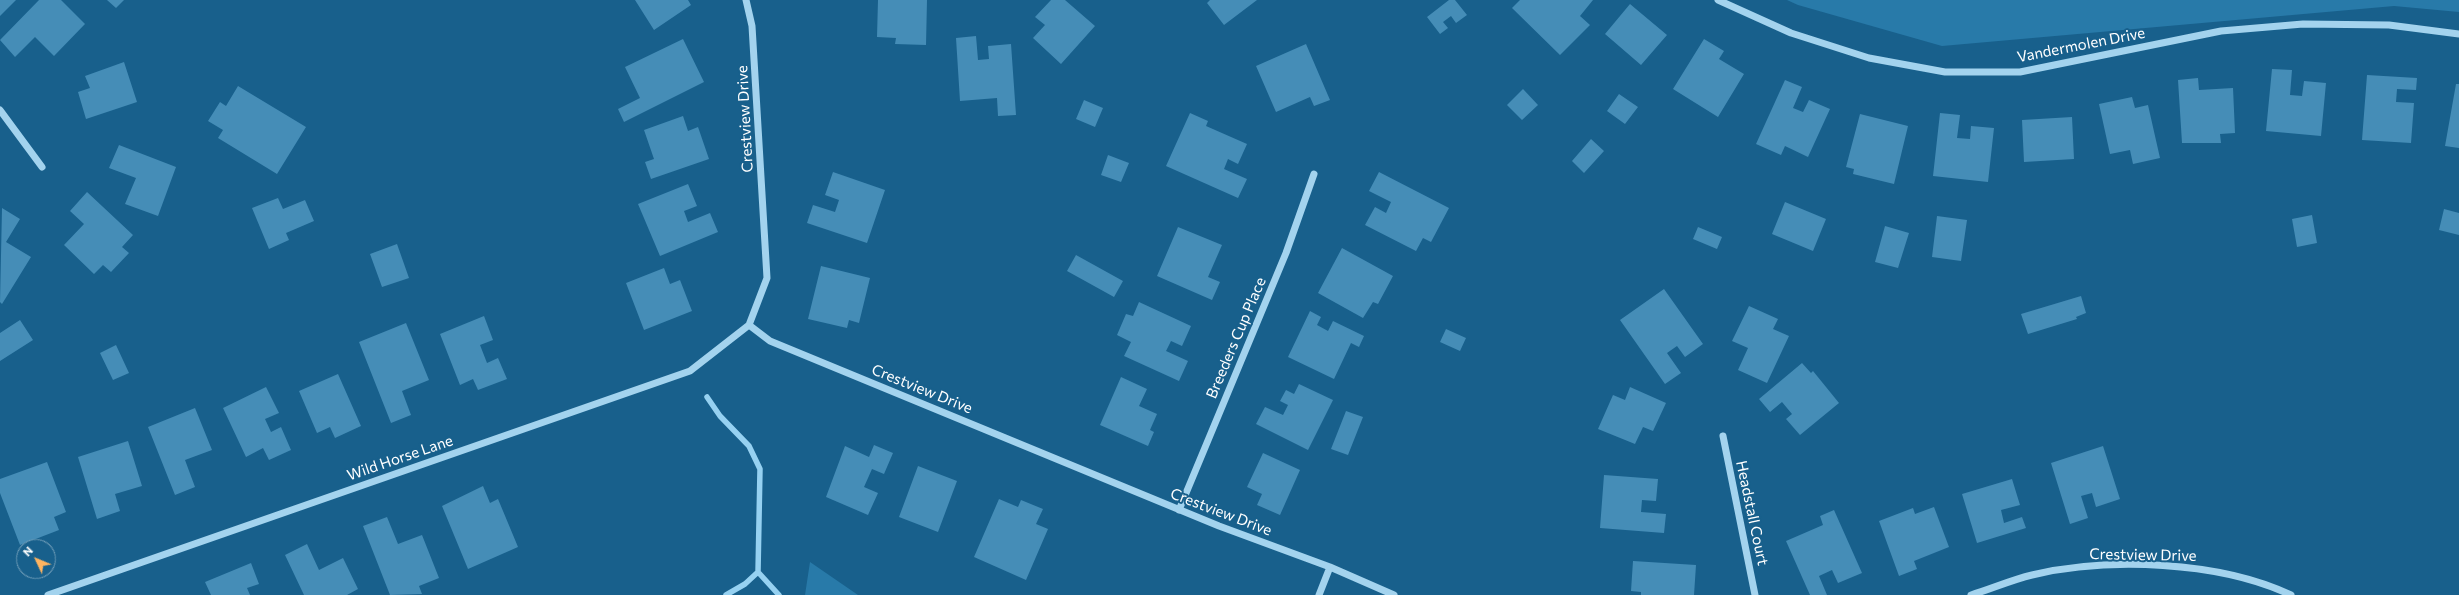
<!DOCTYPE html>
<style>
body{margin:0}
#map{position:relative;width:2459px;height:595px;overflow:hidden;background:#18608c;font-family:Commissioner,sans-serif}
canvas{display:block}
.north{position:absolute;left:16px;top:539px;width:40px;height:40px;box-sizing:border-box;background:#18608c;border:1px solid #74a0ba;border-radius:50%;rotate:314deg;font-size:11px;font-weight:700;line-height:16px;text-align:center;color:#fff}
.north::after{content:'';display:block;margin:auto;width:14px;height:18px;background:#ffb460;clip-path:polygon(50% 0,100% 100%,50% 72%,0 100%)}
</style>
<div id="map">
<canvas width="2459" height="595"></canvas>
<div class="north">N</div>
</div>
<script>
const ctx = document.querySelector('canvas').getContext('2d');
ctx.lineJoin = 'round';
function fillPath(path, color) { ctx.fillStyle = color; ctx.fill(path, 'evenodd'); }
function strokePath(path, color, width, dash) { ctx.strokeStyle = color; ctx.lineWidth = width; ctx.lineCap = dash ? 'butt' : 'round'; ctx.setLineDash(dash || []); ctx.stroke(path); }
function label(font, color, halo, rows, align = 'center') {
  ctx.font = font + ' Commissioner,sans-serif'; ctx.lineWidth = 4; ctx.setLineDash([]); ctx.textBaseline = 'middle'; ctx.strokeStyle = halo; ctx.fillStyle = color; for (const [text, x, y, turn = 0] of rows) {
    ctx.save(); ctx.translate(x, y); ctx.rotate((+turn || 0) * Math.PI / 180); ctx.textAlign = isNaN(turn) ? turn : align; if (halo) ctx.strokeText(text, 0, 0); ctx.fillText(text, 0, 0); ctx.restore();
  }
}
const green = new Path2D(`
 M1787 0H2459V12L2394 6 1942 46 1798 5Z
 M810 562 858 595H805Z`);
const stream = new Path2D(`
 M707 397 720 416 749 446 760 469 758 572 779 595
 M726 595 745 584 758 572`);
const building = new Path2D(`
 M0 0H16L0 16Z
 M39 0H61L85 24 54 56 35 37 15 57 0 40Z
 M107 0H124L116 8Z
 M635 0H688L691 5 654 30Z
 M878 0H927L926 45 895 44 896 38 877 37Z
 M1051 0H1065L1095 26 1061 64 1033 38 1045 25 1035 17Z
 M1210 0H1257L1224 25 1207 3Z
 M1449 0H1455L1467 15 1456 23 1451 16 1443 22 1448 28 1440 34 1427 17Z
 M1520 0H1593L1580 16 1590 25 1560 55 1512 8Z
 M1630 4 1667 35 1641 65 1605 34Z
 M976 36 978 60 989 59 988 46 1011 44 1016 115 998 116 997 98 960 101 956 38Z
 M683 39 704 82 624 122 618 109 640 98 625 67Z
 M1704 39 1724 51 1719 59 1744 74 1718 117 1673 89Z
 M1306 44 1330 100 1314 106 1310 97 1276 112 1256 66Z
 M124 62 137 102 86 119 78 92 90 88 85 76Z
 M2272 69 2292 70 2290 95 2302 96 2304 81 2326 83 2321 136 2266 131Z
 M2367 75 2417 78 2416 90 2397 89 2396 102 2414 103 2411 143 2362 140Z
 M2198 78 2199 90 2233 88 2235 133 2220 134 2221 143H2182L2178 80Z
 M1785 80 1802 87 1793 108 1803 112 1809 100 1830 109 1808 157 1785 146 1781 155 1756 144Z
 M2456 84H2459V148L2445 146Z
 M238 86 306 127 277 174 218 138 223 130 208 121 220 102 226 106Z
 M1523 89 1538 105 1522 120 1507 105Z
 M1619 94 1638 107 1625 124 1607 111Z
 M2132 97 2135 108 2148 105 2160 158 2133 164 2130 150 2110 154 2099 104Z
 M1084 100 1103 108 1095 127 1076 119Z
 M1190 113 1208 121 1206 126 1247 144 1238 164 1228 159 1224 169 1247 179 1238 198 1166 166Z
 M1940 113 1960 115 1957 138 1970 139 1971 126 1994 128 1988 182 1933 176Z
 M1860 114 1908 126 1894 184 1853 174 1854 169 1846 167Z
 M683 116 688 131 698 127 709 159 651 179 645 162 654 159 644 130Z
 M2072 117 2074 159 2024 162 2022 120Z
 M1591 139 1604 151 1584 173 1572 161Z
 M119 145 176 167 158 216 125 204 136 178 109 168Z
 M1108 155 1129 163 1121 182 1101 175Z
 M833 172 885 190 867 243 807 223 813 205 835 212 839 200 825 195Z
 M1379 172 1449 208 1431 242 1423 238 1416 251 1365 225 1375 207 1386 213 1391 202 1369 191Z
 M688 184 697 206 684 211 688 222 710 213 718 232 660 256 638 204Z
 M87 192 133 235 122 247 129 253 111 272 103 265 94 274 64 245 84 224 70 211Z
 M278 198 283 209 305 200 314 221 286 233 289 240 269 249 252 208Z
 M1785 202 1826 219 1813 251 1772 234Z
 M2 208 20 219 6 242 31 257 2 304 0 302Z
 M2444 209 2459 213V235L2439 230Z
 M2312 215 2317 243 2297 247 2292 219Z
 M1937 216 1967 220 1961 261 1932 257Z
 M1885 226 1909 233 1898 268 1875 262Z
 M1178 227 1222 245 1208 277 1220 282 1212 300 1157 276Z
 M1698 227 1722 237 1717 249 1693 239Z
 M397 244 409 278 382 287 370 254Z
 M1342 248 1393 276 1378 304 1373 302 1363 318 1318 293Z
 M1076 255 1123 281 1114 297 1067 271Z
 M821 266 870 278 859 323 849 320 847 328 808 319Z
 M664 268 670 284 680 280 692 311 644 330 626 283Z
 M1664 289 1703 344 1685 357 1677 346 1667 353 1681 373 1665 384 1620 320Z
 M2081 296 2086 313 2076 317 2077 319 2028 334 2021 314Z
 M1139 302 1191 326 1182 346 1171 341 1166 351 1188 361 1179 381 1124 356 1131 342 1117 335 1126 314 1133 316Z
 M1749 306 1778 319 1773 329 1789 336 1767 383 1738 370 1748 348 1732 341Z
 M1310 311 1321 317 1317 325 1328 331 1333 321 1364 336 1359 347 1351 343 1334 379 1288 357Z
 M484 316 493 340 480 345 487 363 498 358 507 379 478 390 473 379 460 385 440 334Z
 M20 320 33 340 0 361V333Z
 M406 323 429 380 402 391 411 415 391 423 359 342Z
 M1446 329 1466 338 1460 351 1440 342Z
 M116 345 129 373 113 380 100 353Z
 M1802 363 1811 373 1813 371 1839 403 1800 435 1786 419 1792 414 1782 402 1770 412 1759 399Z
 M338 374 361 426 335 438 330 427 317 433 299 391Z
 M1121 377 1147 389 1139 406 1157 414 1150 430 1154 432 1148 446 1100 425Z
 M1299 384 1333 400 1308 450 1256 424 1265 407 1283 415 1288 405 1280 401 1286 390 1294 394Z
 M266 387 279 413 265 419 271 432 281 427 291 450 269 460 263 448 246 457 223 408Z
 M1630 387 1666 403 1653 431 1643 427 1635 444 1598 429 1613 395 1625 400Z
 M195 408 212 450 185 460 195 487 175 495 148 427Z
 M1346 411 1363 417 1348 455 1331 449Z
 M128 441 142 486 115 494 120 511 97 519 78 457Z
 M874 445 893 453 884 474 872 469 864 487 878 493 868 515 826 497 845 446 869 457Z
 M2103 446 2120 499 2096 507 2092 493 2081 496 2088 518 2070 524 2051 463Z
 M1263 453 1300 470 1280 515 1257 505 1262 494 1247 487Z
 M47 462 66 512 54 517 59 530 20 545 0 493V479Z
 M918 466 957 481 938 532 899 517Z
 M1604 475 1658 479 1656 501 1642 500 1641 512 1666 514 1664 533 1600 528Z
 M2012 479 2020 505 2001 510 2004 523 2022 517 2026 528 1977 543 1962 494Z
 M483 486 490 503 498 499 518 547 468 569 442 506Z
 M999 499 1018 507 1021 500 1043 509 1036 524 1048 529 1026 580 974 557Z
 M1934 507 1949 547 1914 561 1917 569 1899 576 1879 521 1913 508 1915 514Z
 M1834 510 1862 573 1838 583 1832 570 1819 576 1827 595H1810L1786 541 1823 525 1820 516Z
 M387 517 398 544 422 535 439 578 419 586 422 594 390 595 363 526Z
 M307 544 319 570 343 558 358 589 347 595H304L285 555Z
 M1633 561 1696 565 1694 595H1641V592L1631 591Z
 M251 563 259 584 247 588 250 595H211L205 582Z`);
const minor = new Path2D(`
 M746 0 752 26 767 278 749 325 770 341 1219 526 1330 567 1394 595
 M1718 0 1791 33 1869 58 1945 72H2020L2221 31 2303 24 2389 25 2459 34
 M0 110 42 167
 M1723 436 1755 595
 M1179 510 1286 253 1314 174
 M48 595 690 371 749 325
 M1319 595 1330 567
 M1971 595C1991 589 2011 580 2032 575 2108 557 2219 561 2291 595`);
const streetNames = [
 ["Vandermolen Drive",2081,45,-11],
 ["Crestview Drive",745,119,-93],
 ["Breeders Cup Place",1236,338,-67],
 ["Crestview Drive",922,389,22],
 ["Wild Horse Lane",400,458,-19],
 ["Crestview Drive",1221,512,21],
 ["Headstall Court",1752,513,78],
 ["Crestview Drive",2143,555,1]
];
fillPath(green, '#287aa9');
strokePath(stream, '#96d1f1', 5.5);
fillPath(building, '#458db7');
strokePath(minor, '#a3d3ee', 7);
label('15px', '#fff', '#18608c', streetNames);
</script>
